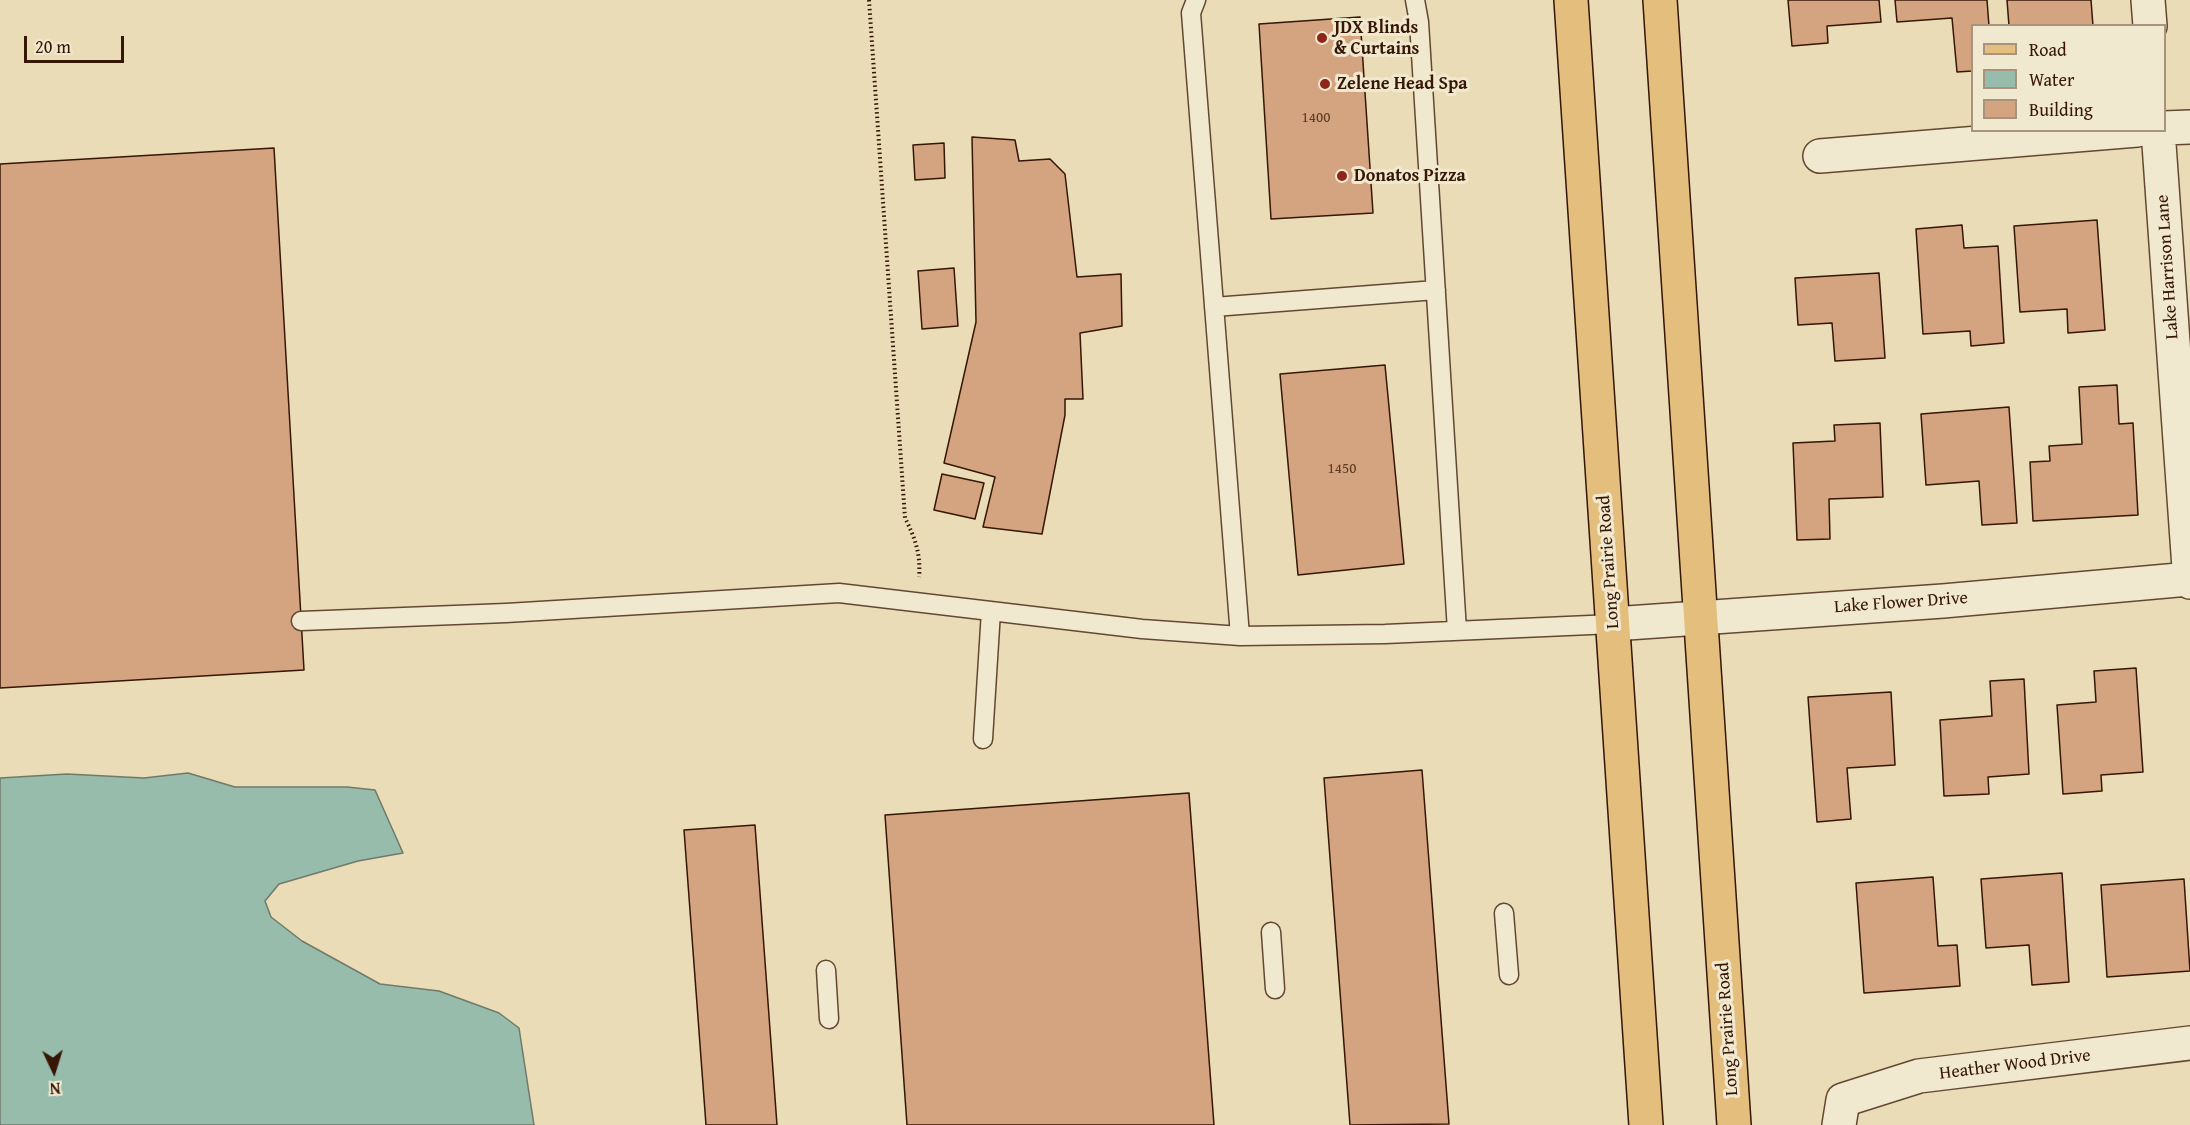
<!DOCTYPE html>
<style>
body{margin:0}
#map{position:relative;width:2190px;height:1125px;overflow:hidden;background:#e9dcb7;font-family:"Gentium Book Plus",serif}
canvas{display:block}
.legend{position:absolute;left:1971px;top:24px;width:195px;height:108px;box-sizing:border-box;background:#f1e8d0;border:2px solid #a6947e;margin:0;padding:8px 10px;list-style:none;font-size:18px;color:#361604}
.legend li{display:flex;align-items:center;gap:12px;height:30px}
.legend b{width:30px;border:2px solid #a6947e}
.north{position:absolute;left:24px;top:1041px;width:60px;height:60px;-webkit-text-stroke:4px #f1e8d0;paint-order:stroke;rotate:176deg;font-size:16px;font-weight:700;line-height:24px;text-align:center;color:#361604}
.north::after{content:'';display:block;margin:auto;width:21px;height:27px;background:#361604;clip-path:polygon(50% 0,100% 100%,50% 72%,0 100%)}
.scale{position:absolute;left:24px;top:36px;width:100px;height:27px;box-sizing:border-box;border:3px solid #361604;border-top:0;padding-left:8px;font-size:18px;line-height:21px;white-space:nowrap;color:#361604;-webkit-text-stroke:4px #f1e8d0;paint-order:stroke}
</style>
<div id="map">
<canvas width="2190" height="1125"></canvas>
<ul class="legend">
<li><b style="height:8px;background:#e4be7c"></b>Road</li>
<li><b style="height:16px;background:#97bcac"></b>Water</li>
<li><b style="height:16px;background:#d3a47f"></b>Building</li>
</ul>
<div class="north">N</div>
<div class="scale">20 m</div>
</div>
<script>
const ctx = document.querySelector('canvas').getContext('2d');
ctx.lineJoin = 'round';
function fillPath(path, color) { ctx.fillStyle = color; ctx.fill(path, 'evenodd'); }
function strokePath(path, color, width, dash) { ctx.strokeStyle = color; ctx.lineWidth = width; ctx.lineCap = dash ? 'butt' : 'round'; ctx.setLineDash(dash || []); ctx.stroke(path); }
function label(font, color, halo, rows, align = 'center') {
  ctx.font = font + ' "Gentium Book Plus",serif'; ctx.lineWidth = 6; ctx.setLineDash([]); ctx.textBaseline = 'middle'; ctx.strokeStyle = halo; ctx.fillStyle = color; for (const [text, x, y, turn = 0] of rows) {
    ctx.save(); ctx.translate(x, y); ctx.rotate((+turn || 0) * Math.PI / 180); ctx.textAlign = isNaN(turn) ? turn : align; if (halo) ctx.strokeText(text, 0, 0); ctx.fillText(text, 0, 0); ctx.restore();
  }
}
const water = new Path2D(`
 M188 773 235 787H347L375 790 403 853 358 861 279 884 265 901 271 917 302 941 380 984 439 991 499 1013 519 1028 534 1125H0V778L67 774 144 778Z`);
const building = new Path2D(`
 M1788 0H1879L1881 22 1827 26 1828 43 1792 46Z
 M1895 0H1987L1989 26H1972V71L1957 72 1952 18 1897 22Z
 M2007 0H2091L2093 26H2009Z
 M1360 17 1373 213 1271 219 1259 24Z
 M972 137 1015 140 1019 161 1050 159 1065 174 1077 277 1121 274 1122 326 1080 333 1083 399H1065V415L1042 534 983 527 995 477 944 463 976 322Z
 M944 143 945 178 915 180 913 145Z
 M274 148 304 670 0 688V164Z
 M2097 220 2105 330 2068 333 2067 309 2020 312 2014 226Z
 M1962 225 1964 248 1998 246 2004 343 1971 346 1970 331 1923 334 1916 229Z
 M954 268 958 326 922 329 918 271Z
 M1879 273 1885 358 1835 361 1832 323 1798 325 1795 278Z
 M1385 365 1404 564 1298 575 1280 374Z
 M2117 385 2119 424 2133 423 2138 515 2033 521 2030 462 2050 461 2049 446 2082 444 2079 387Z
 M2009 407 2017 523 1982 525 1979 481 1926 485 1921 414Z
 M1880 423 1883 497 1829 499 1830 539 1797 540 1793 443 1835 441 1834 425Z
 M942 474 984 483 975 519 934 510Z
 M2136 668 2143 772 2101 775 2102 791 2063 794 2057 705 2096 702 2094 671Z
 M2024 679 2029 774 1988 777 1989 794 1944 796 1940 720 1992 716 1990 681Z
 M1891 692 1895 765 1847 768 1851 819 1817 822 1808 697Z
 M1422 770 1449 1124 1350 1125 1324 778Z
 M1189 793 1214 1125H907L885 815Z
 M755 825 777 1125H706L684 830Z
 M2062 873 2069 982 2032 985 2029 945 1986 948 1981 879Z
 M1933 877 1938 946 1957 945 1960 986 1864 993 1856 883Z
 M2184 879 2190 971 2107 977 2101 885Z`);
const path = new Path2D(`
 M869 0 905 518C915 538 921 554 919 577`);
const service = new Path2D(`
 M1196 0 1191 13 1240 636
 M1415 0 1419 22 1457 631
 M1214 307 1436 290
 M301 621 506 613 839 593 1142 629 1240 636 1385 634 1613 624
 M983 739 991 611
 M1504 913 1509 975
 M1271 932 1275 989
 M826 970 829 1019`);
const minor = new Path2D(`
 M2148 0 2150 26
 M2164 128 2190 127
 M2158 130 2190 582
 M1820 156 2137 130
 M1613 624 1943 601 2190 579
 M1839 1125 1843 1100 1919 1076 2190 1043`);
const primary = new Path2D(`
 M1571 0 1646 1125
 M1660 0 1734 1125`);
const markers = [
 [1322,38,6,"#8f2418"],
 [1325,84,6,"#8f2418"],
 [1342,176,6,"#8f2418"]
];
const numberNames = [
 ["1400",1316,118],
 ["1450",1342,469]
];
const poiNames = [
 ["JDX Blinds",1334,28],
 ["& Curtains",1334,49],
 ["Zelene Head Spa",1337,84],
 ["Donatos Pizza",1354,176]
];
const streetNames = [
 ["Lake Harrison Lane",2168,267,-94],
 ["Long Prairie Road",1609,562,-94],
 ["Lake Flower Drive",1901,603,-4],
 ["Long Prairie Road",1728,1029,-94],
 ["Heather Wood Drive",2015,1065,-7]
];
fillPath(water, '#97bcac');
strokePath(water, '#707a69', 1.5);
fillPath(building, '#d3a47f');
strokePath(building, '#361604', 1.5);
strokePath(service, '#634831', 21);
strokePath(minor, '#634831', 36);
strokePath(primary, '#361604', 36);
strokePath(path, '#361604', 4, [1.5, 3]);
strokePath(service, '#f1e8d0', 18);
strokePath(minor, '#f1e8d0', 33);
strokePath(primary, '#e4be7c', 33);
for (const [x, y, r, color] of markers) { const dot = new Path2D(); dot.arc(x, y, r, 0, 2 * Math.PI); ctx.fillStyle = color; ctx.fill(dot); strokePath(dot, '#f1e8d0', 2); }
label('15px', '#5d3a23', null, numberNames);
label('bold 18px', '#361604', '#f1e8d0', poiNames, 'left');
label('18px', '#361604', '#f1e8d0', streetNames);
</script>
